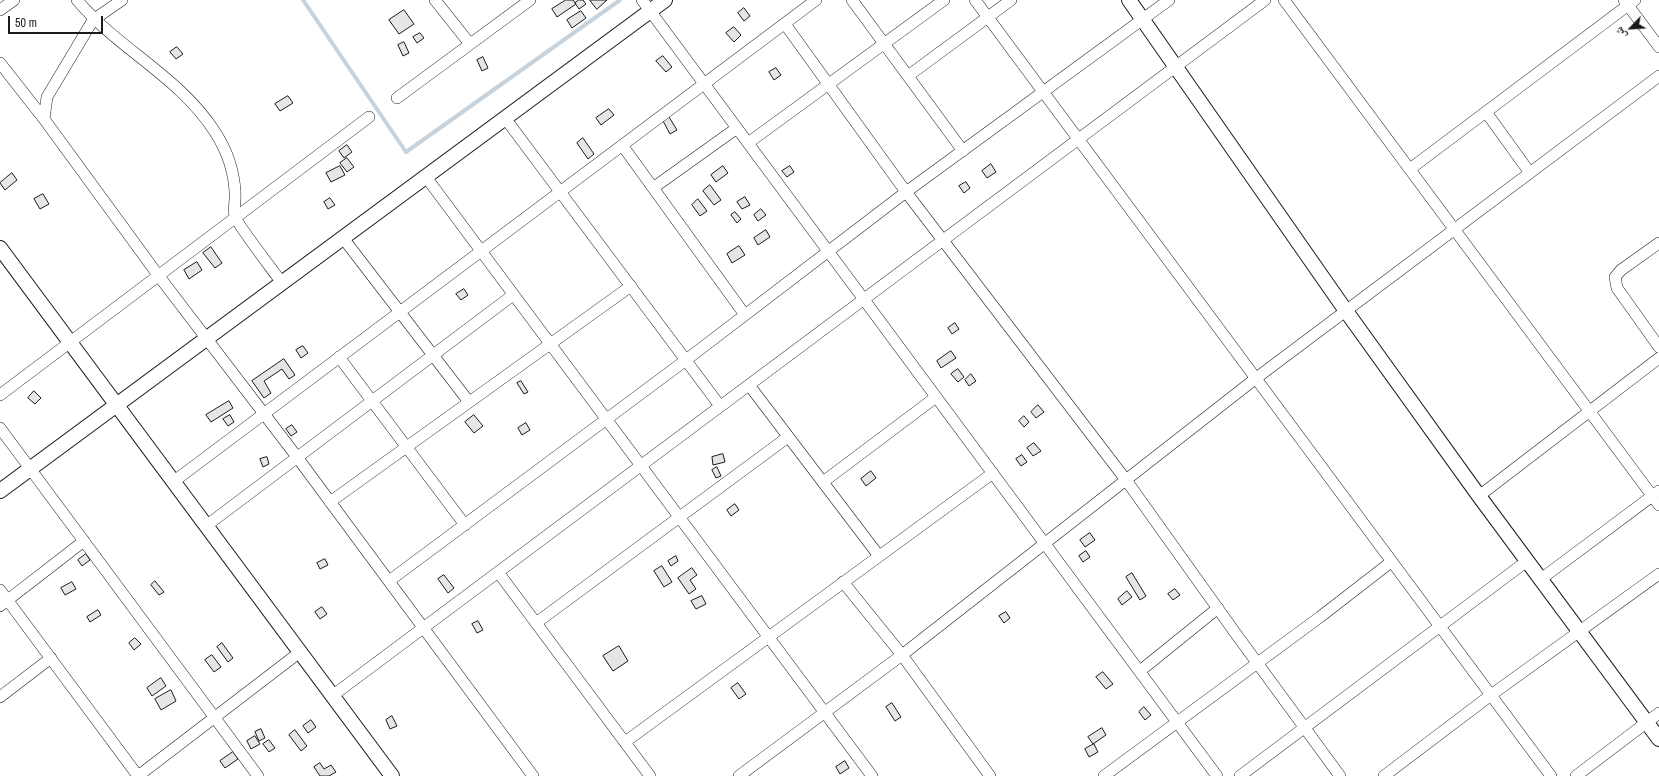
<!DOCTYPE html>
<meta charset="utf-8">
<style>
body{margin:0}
#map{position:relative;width:1659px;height:776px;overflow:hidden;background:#fff;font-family:"Archivo Narrow","Noto Naskh Arabic",sans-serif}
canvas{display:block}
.north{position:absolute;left:1611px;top:8px;width:40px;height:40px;-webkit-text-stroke:3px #fff;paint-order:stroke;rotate:245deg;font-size:11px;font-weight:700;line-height:16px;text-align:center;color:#1a1a1a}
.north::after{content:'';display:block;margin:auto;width:14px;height:18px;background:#1a1a1a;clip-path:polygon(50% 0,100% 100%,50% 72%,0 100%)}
.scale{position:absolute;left:8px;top:16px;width:95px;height:18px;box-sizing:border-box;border:2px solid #1a1a1a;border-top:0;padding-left:5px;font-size:12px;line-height:14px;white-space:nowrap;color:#1a1a1a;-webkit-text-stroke:3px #fff;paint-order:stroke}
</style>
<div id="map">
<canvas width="1659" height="776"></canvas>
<div class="north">ش</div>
<div class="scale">50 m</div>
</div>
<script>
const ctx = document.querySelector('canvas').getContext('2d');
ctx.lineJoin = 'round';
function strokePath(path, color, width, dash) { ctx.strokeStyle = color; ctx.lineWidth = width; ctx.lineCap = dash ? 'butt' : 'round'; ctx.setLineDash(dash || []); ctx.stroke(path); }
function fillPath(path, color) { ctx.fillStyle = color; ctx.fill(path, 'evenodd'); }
const stream = new Path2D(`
 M303 0 406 152 620 0`);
const building = new Path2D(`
 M566 0H573L576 4 557 17 552 9Z
 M579 0H583L586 4 579 9 575 3Z
 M590 0H607L597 9Z
 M744 8 750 16 744 21 738 13Z
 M404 10 414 24 399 34 389 20Z
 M581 11 586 18 572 28 567 20Z
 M734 27 741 35 734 42 726 33Z
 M420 33 424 38 417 43 413 37Z
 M404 42 409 53 403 56 398 45Z
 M177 47 183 54 176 59 170 52Z
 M663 56 672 67 666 72 656 61Z
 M483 57 488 68 482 71 477 60Z
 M776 68 781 75 774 80 769 72Z
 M288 96 293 103 280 111 275 104Z
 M609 109 614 115 601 125 596 118Z
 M669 117 677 130 670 134 663 121Z
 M583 138 594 154 588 159 577 143Z
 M347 145 352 152 344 158 339 151Z
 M347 158 354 167 347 172 340 163Z
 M991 164 996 172 987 178 982 171Z
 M340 166 345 175 331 182 326 173Z
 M723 166 728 173 716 182 711 175Z
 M790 166 794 172 787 177 782 171Z
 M12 173 17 180 5 190 0 183Z
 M966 182 970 188 964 193 959 186Z
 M710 185 721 200 714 205 703 191Z
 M43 194 49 204 40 209 34 199Z
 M745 197 750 205 742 209 737 202Z
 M330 198 335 205 328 209 324 202Z
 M698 199 707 211 700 216 692 205Z
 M761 209 766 215 758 221 754 215Z
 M735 212 741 219 737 223 731 215Z
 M766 230 770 237 758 245 754 238Z
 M739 246 745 255 732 263 727 254Z
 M211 247 222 263 215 268 203 253Z
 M197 262 202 270 189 279 184 270Z
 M464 289 468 295 461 300 456 294Z
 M955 323 959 329 952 334 948 328Z
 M303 346 308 353 301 358 296 350Z
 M951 351 956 358 941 368 937 361Z
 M284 359 295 375 289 379 282 369 264 381 271 393 264 398 252 381Z
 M958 369 964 377 958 382 951 374Z
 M971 374 976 381 969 386 965 380Z
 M521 381 528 392 524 394 517 383Z
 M34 391 41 398 35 404 28 398Z
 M229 401 233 408 211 422 206 415Z
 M1038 405 1044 412 1036 418 1031 412Z
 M230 415 234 422 228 426 223 419Z
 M474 415 483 426 474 433 465 422Z
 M1024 416 1029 422 1024 427 1019 421Z
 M526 423 530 430 522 435 518 428Z
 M292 425 297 432 291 436 286 429Z
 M1034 443 1041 451 1033 456 1027 448Z
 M723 454 725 462 713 465 712 457Z
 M1022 455 1027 462 1021 466 1016 459Z
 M267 457 269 464 263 467 260 459Z
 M717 467 721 476 716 478 712 470Z
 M871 471 876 478 866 486 861 479Z
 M735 504 739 510 731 516 727 510Z
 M1090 533 1095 540 1085 547 1080 540Z
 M1086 551 1090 557 1083 562 1079 556Z
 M86 554 90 560 82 566 78 560Z
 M676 556 678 561 671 566 668 561Z
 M325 559 328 565 320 569 317 563Z
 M662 566 672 582 664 587 654 571Z
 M692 568 697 575 690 580 696 589 689 594 678 578Z
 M1132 573 1146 596 1140 600 1126 577Z
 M444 575 454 588 448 593 438 579Z
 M155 581 164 592 159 595 151 585Z
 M72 582 76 589 65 595 61 588Z
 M1175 589 1180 595 1173 600 1168 594Z
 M1127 591 1132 597 1122 605 1118 599Z
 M702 596 706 604 696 609 691 601Z
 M322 607 327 614 320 619 315 612Z
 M98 610 101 615 90 622 87 617Z
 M1006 612 1010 618 1004 623 999 616Z
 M478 621 483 630 477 633 472 624Z
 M135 638 141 644 134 650 129 643Z
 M222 643 233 658 228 662 217 647Z
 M619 646 628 661 613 671 603 656Z
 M212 655 221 667 214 672 205 660Z
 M1103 672 1113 684 1106 689 1096 677Z
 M161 678 166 686 152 696 147 688Z
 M738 683 746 694 739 699 731 688Z
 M171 690 176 701 161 710 155 699Z
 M892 703 901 717 895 721 886 707Z
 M1144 707 1151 715 1145 720 1139 712Z
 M392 716 397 726 390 729 386 720Z
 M311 720 316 727 308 733 303 726Z
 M1102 728 1106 735 1093 744 1088 737Z
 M261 729 265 738 259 741 255 732Z
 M295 730 307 746 301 751 289 735Z
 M255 736 260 744 251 749 247 741Z
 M269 740 275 748 269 752 263 744Z
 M1094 744 1098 752 1089 757 1085 749Z
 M233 752 238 759 225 768 220 761Z
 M845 761 849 768 840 774 836 767Z
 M320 763 324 769 331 765 336 772 329 776H320L314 767Z`);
const minor = new Path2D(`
 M77 0C118 49 180 77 215 132 226 149 234 171 235 192 236 200 233 208 235 216 236 223 275 273 282 283
 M122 0 93 20 47 97 44 119 158 275 297 457 533 776
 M435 0 470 44
 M642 0 1217 776
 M852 0 963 151
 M975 0 1551 776
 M1284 0 1659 505
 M1624 0 1659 47
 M0 10 14 0
 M785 24 906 192 1126 480 1236 634 1340 776
 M0 63 44 119
 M908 76 1011 0
 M397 98 530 0
 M1486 112 1530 173
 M505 118 720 406
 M748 143 944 0
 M622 145 745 315
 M1410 169 1635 0
 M426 177 872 776
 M653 188 737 128
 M343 238 469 402
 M1659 243 1621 270 1615 277 1617 288 1659 347
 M339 357 465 525
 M749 385 879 556
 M0 395 369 117
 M0 428 258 776
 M173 482 816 0
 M823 482 936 397
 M1479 496 1659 358
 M330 502 631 286
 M206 526 513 295
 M498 572 650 776
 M1541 579 1659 491
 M389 581 686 360 906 192 1169 0
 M843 582 902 655 990 776
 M0 590 138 776 300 652
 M0 606 84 541
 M536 623 788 437
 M1140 671 1218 608
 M332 696 1265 0
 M0 697 51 658
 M625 742 993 473
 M739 776 902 655 1255 379 1659 76
 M1104 776 1320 617 1391 562
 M1240 776 1527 561
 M1384 776 1491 695 1659 574
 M1576 776 1659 713`);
const tertiary = new Path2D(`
 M1129 0 1346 311 1479 496 1659 739
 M0 248 392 776
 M0 491 665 0`);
strokePath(stream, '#c6d2dc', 4);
fillPath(building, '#e6e6e6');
strokePath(building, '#1a1a1a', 1);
strokePath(minor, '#1a1a1a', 12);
strokePath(tertiary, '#1a1a1a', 16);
strokePath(minor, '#fff', 11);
strokePath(tertiary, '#fff', 14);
</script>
